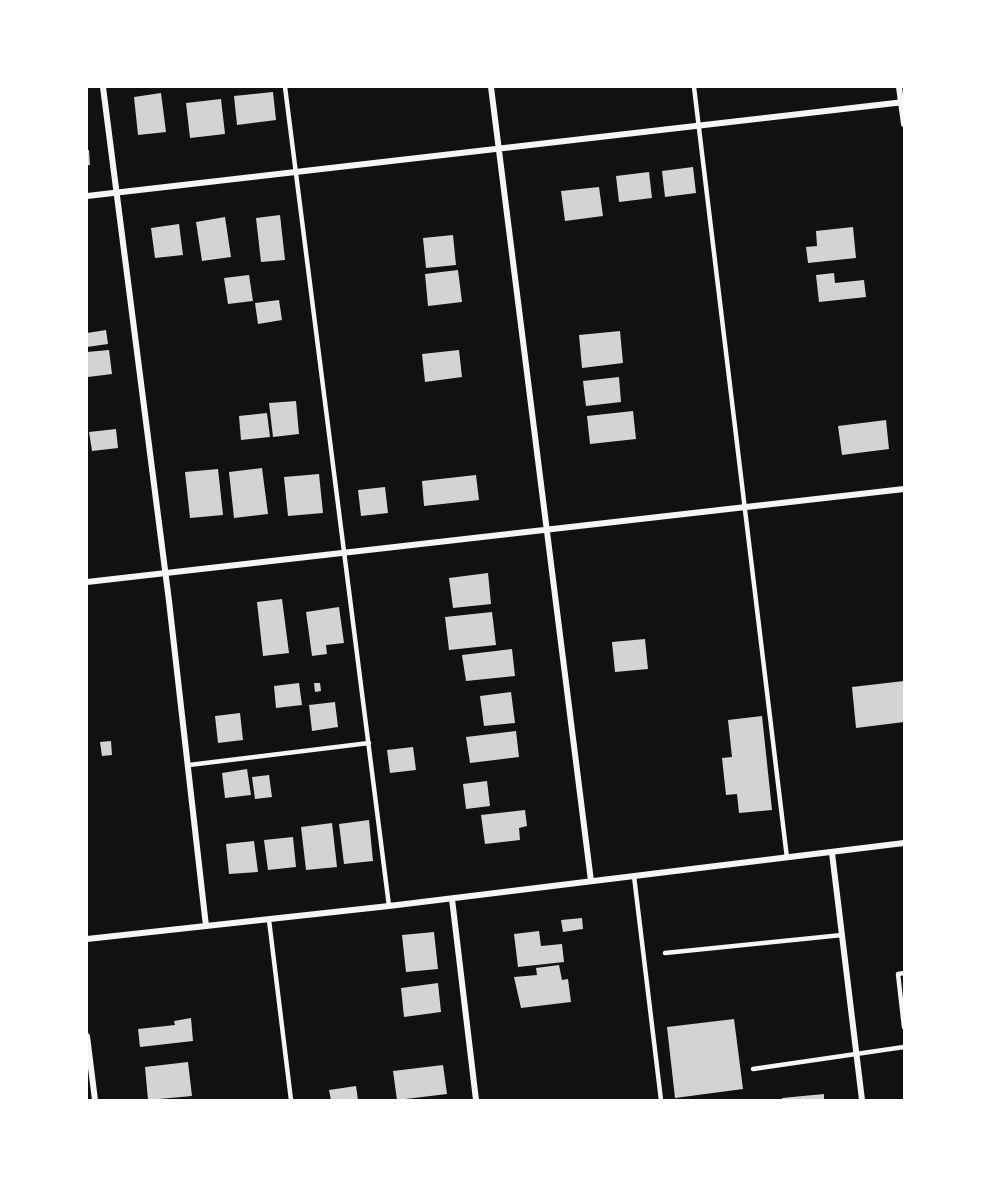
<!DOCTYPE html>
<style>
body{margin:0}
#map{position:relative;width:991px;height:1187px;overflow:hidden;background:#111;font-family:"Archivo Narrow",sans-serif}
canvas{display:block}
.frame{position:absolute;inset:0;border:88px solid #fff;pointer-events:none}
</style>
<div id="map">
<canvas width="991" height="1187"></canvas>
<div class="frame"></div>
</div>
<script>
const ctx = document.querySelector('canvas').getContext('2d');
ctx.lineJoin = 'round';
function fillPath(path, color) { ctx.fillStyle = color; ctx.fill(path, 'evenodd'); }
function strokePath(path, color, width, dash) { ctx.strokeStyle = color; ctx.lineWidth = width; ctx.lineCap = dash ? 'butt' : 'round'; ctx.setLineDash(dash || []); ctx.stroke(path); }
const building = new Path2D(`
 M273 92 276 120 237 125 234 96Z
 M161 93 166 132 138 135 134 97Z
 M221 99 225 134 190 138 186 103Z
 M87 150H89L90 165H87Z
 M693 167 696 193 665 197 662 171Z
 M649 172 652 198 619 202 616 176Z
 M599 187 603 216 565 221 561 191Z
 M280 215 285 260 261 262 256 218Z
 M225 217 231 257 202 261 196 222Z
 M179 224 183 255 155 258 151 228Z
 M853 227 856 258 808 263 806 247 817 246 816 231Z
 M453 235 456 265 426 268 423 238Z
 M458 270 462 302 428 306 425 274Z
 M834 273 835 283 864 280 866 297 819 302 816 275Z
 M249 275 253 301 228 304 224 278Z
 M279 300 282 320 258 324 255 303Z
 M106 330 108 344 87 347V333Z
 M620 331 623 363 582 368 579 335Z
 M109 350 112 374 88 377 87 352Z
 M459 350 462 377 425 382 422 354Z
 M619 377 621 402 586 406 583 381Z
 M296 401 299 434 273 437 269 403Z
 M633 411 636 439 590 444 587 416Z
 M267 413 270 437 241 440 239 416Z
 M886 420 889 449 842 455 838 426Z
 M116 429 118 448 92 451 89 432Z
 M262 468 268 514 234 518 229 472Z
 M218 469 223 515 190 518 185 472Z
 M319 474 323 513 288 516 284 477Z
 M476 475 479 500 424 506 422 481Z
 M385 487 388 513 361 516 358 490Z
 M488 573 491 604 453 608 449 578Z
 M282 599 289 653 263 656 257 602Z
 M339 607 344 643 326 645 327 654 312 656 306 612Z
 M492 612 496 645 449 650 445 617Z
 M645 639 648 669 615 672 612 642Z
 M512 649 515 676 466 681 462 655Z
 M904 681V722L856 728 852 687Z
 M299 683 302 705 276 708 274 686Z
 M314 683H320L321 691 315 692Z
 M511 692 515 723 484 726 480 696Z
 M335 702 338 727 312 731 309 705Z
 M240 713 243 740 218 743 215 716Z
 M762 716 772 810 739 813 737 794 726 795 722 758 732 757 728 720Z
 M516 731 519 757 470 763 466 737Z
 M111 741 112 755 102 756 100 742Z
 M413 747 416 770 390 773 387 750Z
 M247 769 251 795 225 798 222 773Z
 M269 775 272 797 255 799 252 777Z
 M487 781 490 806 466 809 463 784Z
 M525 810 527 826 519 828 520 840 485 844 481 815Z
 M369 820 373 861 344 864 339 824Z
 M332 823 337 867 306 870 301 827Z
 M293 837 296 867 268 870 264 840Z
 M254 841 258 872 229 874 226 844Z
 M582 918 583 929 563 932 561 920Z
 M539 931 541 946 562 944 564 962 518 967 514 934Z
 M434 932 438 969 406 972 402 935Z
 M559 965 562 980 568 979 571 1002 521 1008 514 977 537 975 536 968Z
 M438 983 441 1012 404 1017 401 988Z
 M191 1018 193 1041 140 1047 138 1029 175 1025 174 1021Z
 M734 1019 743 1089 675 1098 667 1027Z
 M188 1062 192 1096 148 1100 145 1067Z
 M443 1065 447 1094 397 1100 393 1071Z
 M356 1086 358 1100H331L329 1090Z
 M824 1094V1100H782V1098Z`);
const service = new Path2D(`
 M285 87 389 906
 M694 87 787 858
 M189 765 369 743
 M634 876 661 1100
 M269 920 291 1100
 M665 953 842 935
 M904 973 898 974 904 1027
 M753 1069 904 1047`);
const minor = new Path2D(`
 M103 87 169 601 206 926
 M491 87 591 881
 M899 87 904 124
 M87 196 904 102
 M87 582 904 489
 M832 853 862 1100
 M452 899 476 1100
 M87 939 389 906 904 843
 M87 1036 95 1100`);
fillPath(building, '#d3d3d3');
strokePath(service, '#f5f5f5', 4.5);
strokePath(minor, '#f5f5f5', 6);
</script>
